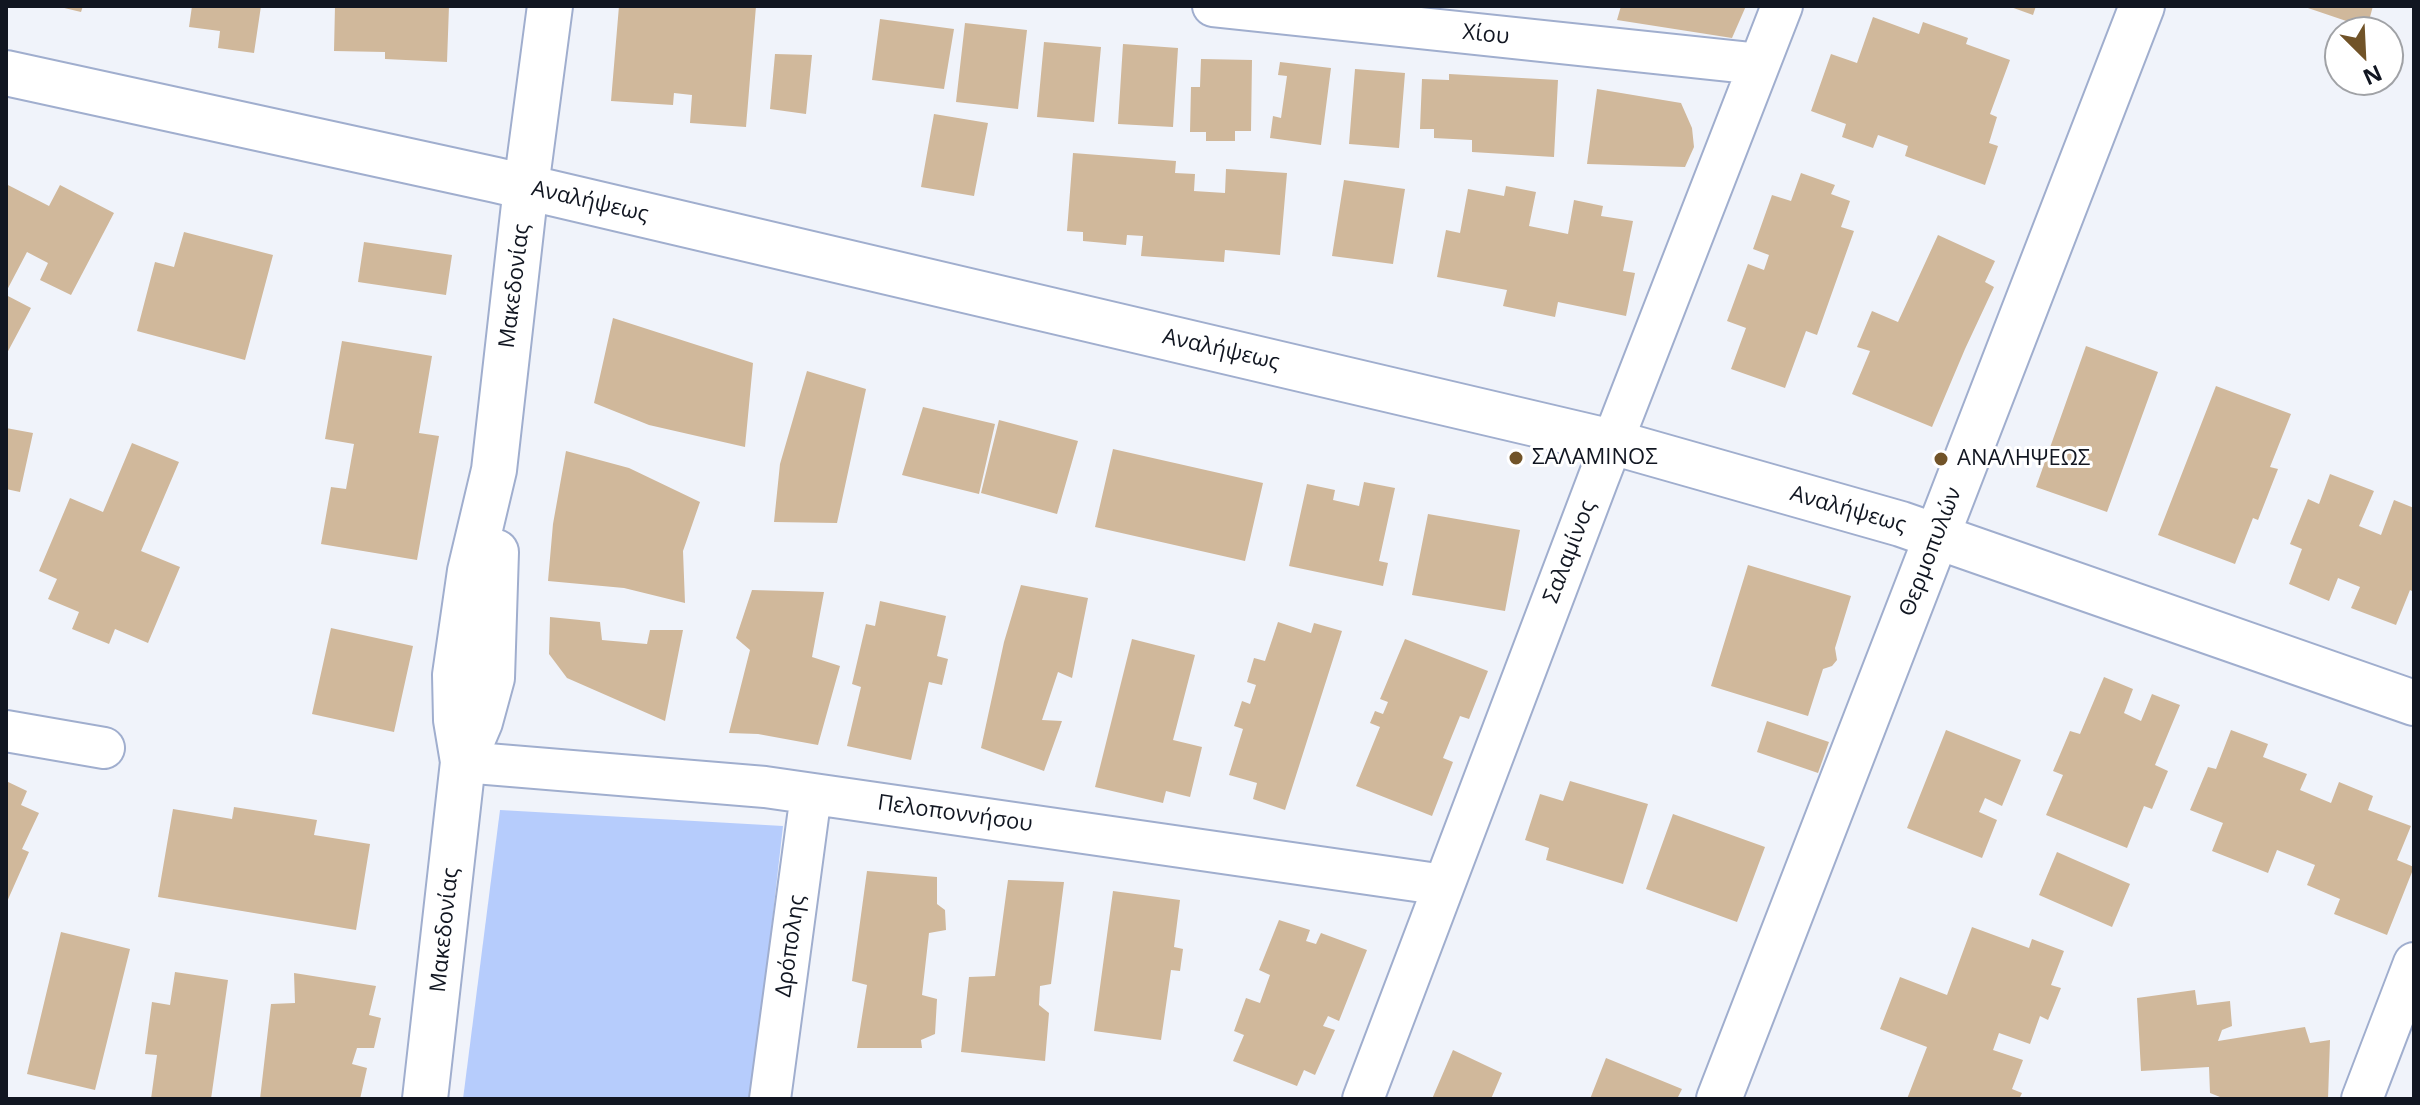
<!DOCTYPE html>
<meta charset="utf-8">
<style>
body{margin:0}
#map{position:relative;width:2420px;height:1105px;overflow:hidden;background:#f0f3fa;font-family:"Open Sans",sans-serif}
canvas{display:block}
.frame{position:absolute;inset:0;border:8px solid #111621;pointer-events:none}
.north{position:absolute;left:2324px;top:16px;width:80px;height:80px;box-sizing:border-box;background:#fff;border:2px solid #a0a2a6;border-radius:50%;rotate:156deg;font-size:22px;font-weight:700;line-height:32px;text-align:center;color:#111621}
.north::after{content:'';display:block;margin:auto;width:28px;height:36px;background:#715328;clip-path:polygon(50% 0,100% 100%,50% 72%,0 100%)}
</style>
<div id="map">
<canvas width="2420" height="1105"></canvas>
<div class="frame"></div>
<div class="north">N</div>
</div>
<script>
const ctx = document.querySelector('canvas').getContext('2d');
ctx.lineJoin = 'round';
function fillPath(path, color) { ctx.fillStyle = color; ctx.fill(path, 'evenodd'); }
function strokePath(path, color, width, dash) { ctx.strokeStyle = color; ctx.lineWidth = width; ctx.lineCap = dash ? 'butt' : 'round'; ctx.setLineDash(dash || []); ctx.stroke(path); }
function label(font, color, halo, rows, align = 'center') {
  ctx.font = font + ' "Open Sans",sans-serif'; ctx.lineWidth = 6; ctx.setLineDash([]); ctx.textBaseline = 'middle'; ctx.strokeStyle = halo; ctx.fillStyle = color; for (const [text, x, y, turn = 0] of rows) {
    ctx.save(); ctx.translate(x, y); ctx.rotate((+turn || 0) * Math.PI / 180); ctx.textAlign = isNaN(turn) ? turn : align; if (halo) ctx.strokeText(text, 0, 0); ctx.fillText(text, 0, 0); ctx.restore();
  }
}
const green = new Path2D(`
 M500 810 783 826 752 1099H463Z`);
const building = new Path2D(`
 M56 6H83L81 12Z
 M192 6H261L254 53 218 48 220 31 189 27Z
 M335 6H449L447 62 385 59V52L334 51Z
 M619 6H756L746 127 690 123 692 95 674 93 673 105 611 101Z
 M1621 6H1746L1732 38 1617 20Z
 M2008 6H2036L2033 15Z
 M2302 6H2373L2367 28Z
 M1873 17 1919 34 1923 22 1968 38 1966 44 2010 60 1990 114 1997 117 1989 143 1998 146 1985 185 1905 156 1908 146 1878 135 1873 148 1842 137 1846 124 1811 111 1831 54 1857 63Z
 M880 19 954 29 944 89 872 80Z
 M965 23 1027 30 1018 109 956 102Z
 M1044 42 1101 47 1094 122 1037 117Z
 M1123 44 1178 48 1173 127 1118 124Z
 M775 54 812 55 806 114 770 109Z
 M1201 59 1252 60 1251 131H1235V141H1206V132H1190L1191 87H1200Z
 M1280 62 1331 68 1321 145 1270 138 1273 116 1281 118 1287 76 1278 75Z
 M1355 69 1405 73 1399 148 1349 144Z
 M1449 74 1558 80 1554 157 1472 152V140L1434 138V129H1420L1422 79 1449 80Z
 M1597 89 1681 103 1692 128 1694 147 1685 167 1587 164Z
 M934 114 988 123 974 196 921 187Z
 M1073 153 1176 161 1175 173 1195 174 1194 191 1225 193 1226 169 1287 173 1280 255 1225 250 1224 262 1141 256 1143 236 1127 235 1126 245 1083 241V232L1067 231Z
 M1801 173 1835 185 1831 194 1850 201 1841 227 1854 231 1817 335 1806 331 1785 388 1731 369 1746 328 1727 321 1748 264 1764 270 1769 255 1753 249 1772 195 1791 201Z
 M1344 180 1405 189 1393 264 1332 256Z
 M6 184 49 206 60 185 114 213 71 295 40 280 48 263 27 252 6 292Z
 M1506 186 1536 192 1529 226 1568 234 1574 200 1603 206 1601 216 1633 221 1623 271 1635 273 1626 316 1558 302 1555 317 1503 306 1507 290 1437 277 1446 230 1460 233 1468 189 1504 196Z
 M184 232 273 255 245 360 137 331 155 262 174 267Z
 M1938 235 1995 261 1985 282 1994 287 1965 349 1932 427 1852 394 1870 351 1857 347 1872 311 1898 322Z
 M364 242 452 255 446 295 358 282Z
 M6 295 31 308 6 355Z
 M613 318 753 363 745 447 649 425 594 403Z
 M342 341 432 356 419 433 439 436 417 560 321 544 331 487 346 489 354 444 325 439Z
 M2086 346 2158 372 2107 512 2036 487Z
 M807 371 866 389 837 523 774 522 780 464Z
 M2216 386 2291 414 2270 467 2278 469 2258 520 2253 518 2235 564 2158 535Z
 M923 407 995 424 979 494 902 475Z
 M999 420 1078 441 1057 514 981 493Z
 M6 428 33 433 20 492 6 489Z
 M132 443 179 462 141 551 180 567 148 643 115 629 109 644 72 629 79 612 48 599 57 579 39 571 70 498 103 512Z
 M1113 449 1263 483 1245 561 1095 527Z
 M566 451 629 468 700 502 683 551 685 603 624 588 548 581 553 524Z
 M2330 474 2374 491 2359 526 2381 535 2394 500 2414 508V592L2410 590 2396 625 2351 608 2360 587 2338 578 2329 601 2289 584 2302 549 2290 544 2308 499 2319 504Z
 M1364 482 1395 488 1379 561 1388 563 1383 586 1289 566 1307 484 1335 490 1333 500 1359 506Z
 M1428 514 1520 530 1505 611 1412 595Z
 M1748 565 1851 596 1835 648 1837 660 1832 666 1823 669 1808 716 1711 686Z
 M1021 585 1088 598 1072 678 1058 672 1042 720 1062 721 1044 771 981 748 1004 642Z
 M752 590 824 592 812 657 840 666 818 745 758 734 729 733 750 650 736 638Z
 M880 601 946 616 937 656 948 659 942 685 929 682 911 760 847 746 861 687 852 684 866 624 875 626Z
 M550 617 600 622 602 640 647 644 650 630H683L665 721 567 678 549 654Z
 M1278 622 1311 633 1314 623 1342 631 1285 810 1253 799 1257 783 1229 775 1243 729 1234 726 1242 701 1250 704 1256 685 1247 682 1254 658 1265 661Z
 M331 628 413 646 394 732 312 714Z
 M1132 639 1195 655 1173 740 1202 747 1190 797 1166 791 1163 803 1095 787Z
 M1405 639 1488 671 1469 719 1460 716 1443 758 1453 762 1432 816 1356 786 1380 727 1370 723 1375 711 1383 714 1388 702 1380 699Z
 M2104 677 2133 689 2124 713 2141 721 2152 694 2180 705 2155 765 2168 771 2152 809 2144 806 2127 848 2046 815 2063 775 2053 771 2070 731 2080 734Z
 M1767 721 1829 742 1818 773 1757 752Z
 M1946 730 2021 760 2002 806 1985 798 1979 812 1997 820 1982 858 1907 828Z
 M2231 730 2268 744 2263 757 2307 774 2300 790 2331 803 2339 782 2373 796 2368 810 2411 826 2397 860 2414 867 2387 935 2334 914 2340 899 2307 885 2315 865 2277 850 2268 873 2212 851 2223 823 2190 810 2208 767 2216 769Z
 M6 781 27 791 21 805 39 813 22 849 29 852 6 904Z
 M1570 781 1648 804 1623 884 1546 860 1549 848 1525 840 1540 794 1563 801Z
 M234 807 317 820 314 835 370 844 356 930 158 897 173 809 232 819Z
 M1673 814 1765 847 1737 922 1646 889Z
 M2057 852 2130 884 2112 927 2039 895Z
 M867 871 937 877V904L945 910 946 930 929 933 922 995 937 999 935 1034 921 1040 922 1048H857L867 985 852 981Z
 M1008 880 1064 882 1051 984 1040 986 1039 1005 1049 1013 1045 1061 961 1052 969 977 995 976Z
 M1113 891 1180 900 1174 947 1183 949 1180 971 1171 970 1161 1040 1094 1031Z
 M1279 920 1310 930 1306 941 1316 944 1321 933 1367 950 1339 1021 1328 1016 1323 1026 1335 1030 1315 1075 1304 1070 1297 1086 1233 1061 1244 1035 1234 1031 1246 998 1260 1003 1270 975 1259 970Z
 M1972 927 2029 948 2032 939 2064 951 2051 985 2061 988 2048 1020 2040 1016 2030 1044 1999 1033 1993 1050 2023 1060 2012 1089 2022 1093 2019 1099H1907L1927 1047 1880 1029 1900 977 1947 995Z
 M61 932 130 949 95 1090 27 1074Z
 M175 972 228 980 211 1099H151L157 1055 145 1054 152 1002 170 1005Z
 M294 973 376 986 369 1015 381 1018 374 1048H357L352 1064 367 1068 360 1099H260L271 1004 295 1003Z
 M2195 990 2197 1005 2230 1001 2232 1026 2222 1030 2218 1041 2305 1027 2310 1043 2330 1040 2328 1099H2225L2210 1093 2209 1067 2141 1071 2137 998Z
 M1453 1050 1502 1073 1491 1099H1432Z
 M1606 1058 1682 1089 1677 1099H1590Z`);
const minor = new Path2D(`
 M1213 6 1759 64
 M6 731 104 748
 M463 762 765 787 1444 885
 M770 1099 811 794
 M1363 1099 1598 479 1782 6
 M2362 1099 2414 963`);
const tertiary = new Path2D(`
 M6 73 496 180 1612 442 1901 524 2414 703
 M466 755 480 722 492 678 496 552
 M425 1099 463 762 456 720 455 675 470 571 494 470 526 187 550 6
 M1719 1099 2142 6`);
const markers = [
 [1516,458,8,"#715328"],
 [1941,459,8,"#715328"]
];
const streetNames = [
 ["Χίου",1486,35,6],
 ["Αναλήψεως",590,202,13],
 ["Μακεδονίας",515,286,-83],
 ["Αναλήψεως",1221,350,13],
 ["Αναλήψεως",1848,510,16],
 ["Σαλαμίνος",1570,552,-69],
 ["Θερμοπυλών",1931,552,-69],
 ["Πελοποννήσου",955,814,8],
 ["Μακεδονίας",445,930,-84],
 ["Δρόπολης",791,946,-82]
];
const poiNames = [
 ["ΣΑΛΑΜΙΝΟΣ",1532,458],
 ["ΑΝΑΛΗΨΕΩΣ",1957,459]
];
fillPath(green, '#b6ccfc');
fillPath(building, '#d0b89b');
strokePath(minor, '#a0aece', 44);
strokePath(tertiary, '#a0aece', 48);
strokePath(minor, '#fff', 40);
strokePath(tertiary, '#fff', 44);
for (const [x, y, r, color] of markers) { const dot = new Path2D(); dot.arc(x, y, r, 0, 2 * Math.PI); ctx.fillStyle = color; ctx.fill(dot); strokePath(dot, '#fff', 3); }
label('22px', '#111621', '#fff', streetNames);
label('22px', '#111621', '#fff', poiNames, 'left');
</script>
